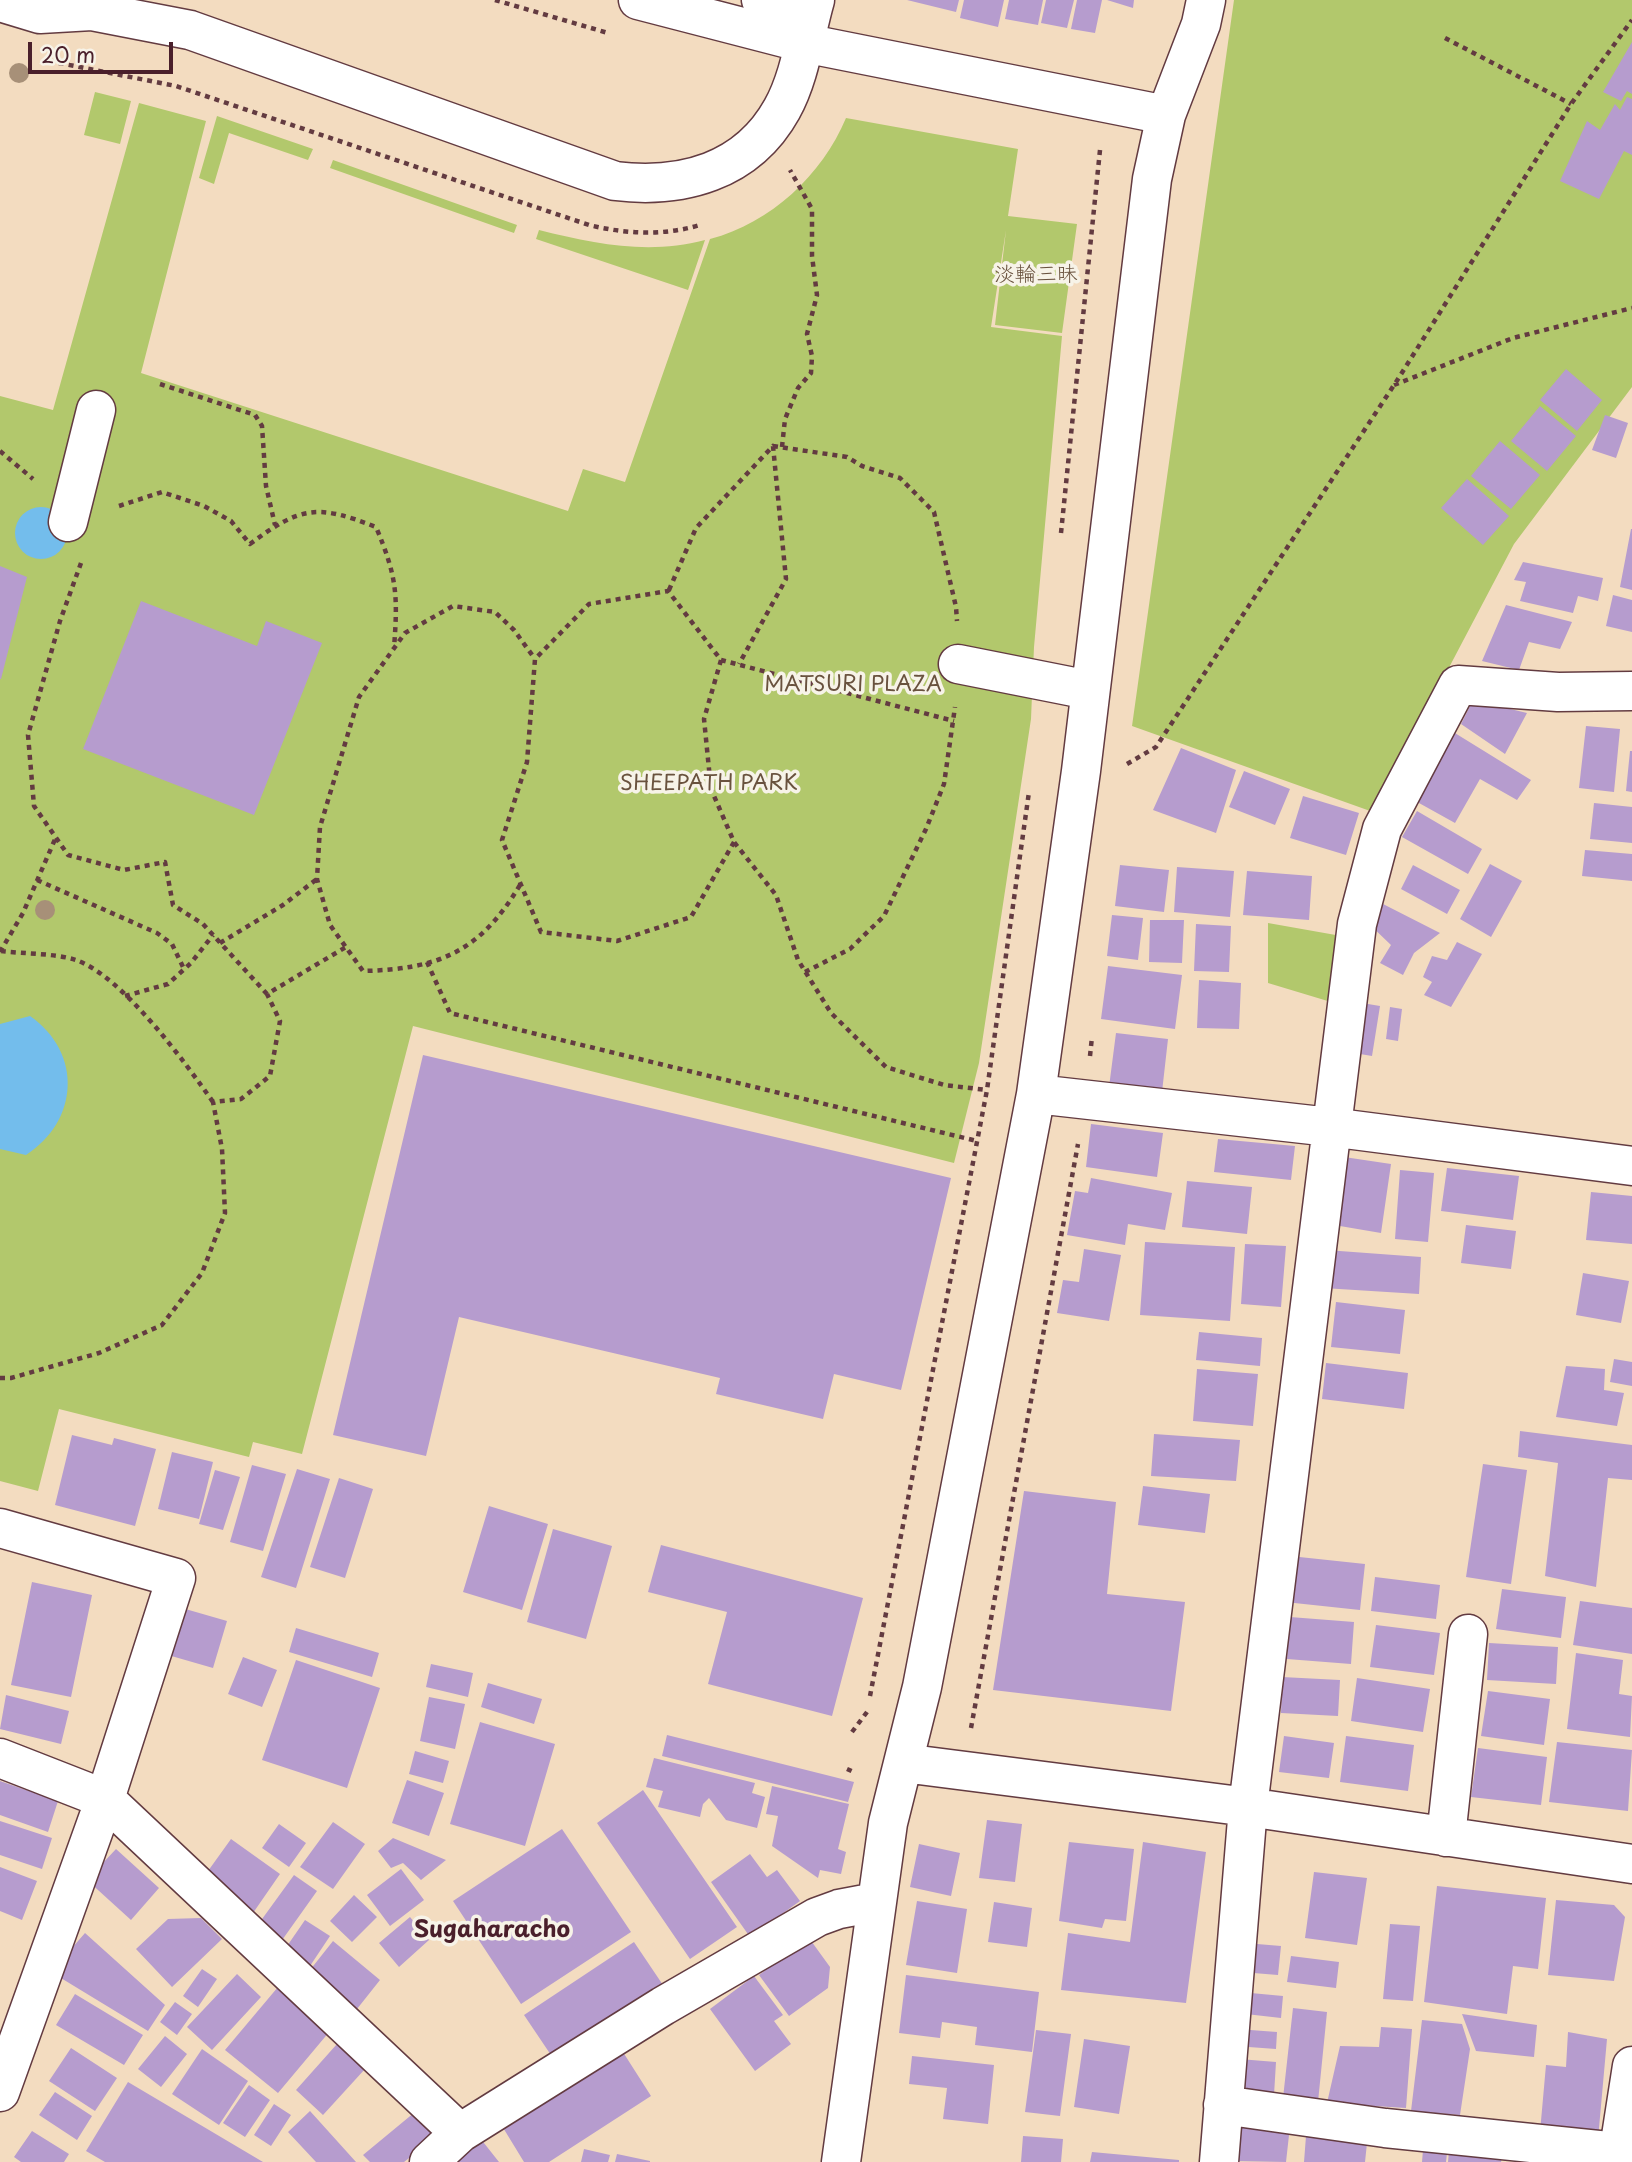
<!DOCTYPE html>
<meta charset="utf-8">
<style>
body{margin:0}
#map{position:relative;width:1632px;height:2162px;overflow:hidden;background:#f3dcc0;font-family:"Playpen Sans",sans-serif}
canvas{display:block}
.scale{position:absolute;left:28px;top:42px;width:145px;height:32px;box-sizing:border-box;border:4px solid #4a1f2b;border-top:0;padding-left:9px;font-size:21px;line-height:24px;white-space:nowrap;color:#4a1f2b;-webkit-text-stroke:5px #f7f3e8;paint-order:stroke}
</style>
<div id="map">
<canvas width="1632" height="2162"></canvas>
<div class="scale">20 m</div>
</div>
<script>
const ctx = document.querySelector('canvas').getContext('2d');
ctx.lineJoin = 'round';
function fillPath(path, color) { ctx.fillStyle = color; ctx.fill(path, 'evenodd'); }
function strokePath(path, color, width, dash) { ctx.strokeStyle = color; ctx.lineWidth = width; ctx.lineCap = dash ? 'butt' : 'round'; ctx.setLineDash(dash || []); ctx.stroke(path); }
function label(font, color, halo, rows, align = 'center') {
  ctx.font = font + ' "Playpen Sans","Klee One",sans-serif'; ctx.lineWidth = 7; ctx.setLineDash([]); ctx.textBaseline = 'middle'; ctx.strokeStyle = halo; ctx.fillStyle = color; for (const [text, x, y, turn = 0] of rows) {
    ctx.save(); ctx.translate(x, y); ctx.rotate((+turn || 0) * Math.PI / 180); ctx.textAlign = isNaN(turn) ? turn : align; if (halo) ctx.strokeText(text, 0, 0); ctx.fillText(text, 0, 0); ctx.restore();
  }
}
const green = new Path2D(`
 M1234 0H1632V387L1514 544 1373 812 1132 726Z
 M95 92 131 101 120 144 84 135Z
 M139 103 206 121 141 373 568 511 583 469 625 482 710 239C771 223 822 175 846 118L1018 149 1008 216 1077 224 1062 333 995 325 1006 230 991 327 1062 336 1034 647 1031 719 979 1063 954 1163 413 1026 302 1454 253 1442 249 1457 59 1409 38 1491 0 1481V396L53 410Z
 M217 116 313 149 308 160 229 133 214 184 199 178Z
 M333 160 517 225 514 233 330 168Z
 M539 230C595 244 649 255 705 240L688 290 536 239Z
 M1268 923 1347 937 1331 1002 1268 983Z`);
const water = new Path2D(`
 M15 533a26 26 0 1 1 52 0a26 26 0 1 1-52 0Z
 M30 1016C83 1053 79 1121 26 1155L0 1149V1024Z`);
const building = new Path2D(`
 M907 0H959L956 12Z
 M964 0H1004L998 27 960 18Z
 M1009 0H1043L1038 25 1005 19Z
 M1046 0H1074L1067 28 1041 23Z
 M1077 0H1102L1095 33 1071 29Z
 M1107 0H1134L1133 8Z
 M1632 42V94L1627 91 1621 101 1603 92Z
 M1627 97 1632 99V155L1624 151 1599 199 1560 181 1587 121 1600 130 1615 104 1620 110Z
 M1566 369 1602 400 1577 431 1540 400Z
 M1540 406 1576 436 1547 471 1511 441Z
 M1605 415 1628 423 1616 458 1592 450Z
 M1500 441 1540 475 1511 509 1471 476Z
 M1467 479 1509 516 1483 545 1441 508Z
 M1631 529H1632V590L1620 587Z
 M1523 562 1603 578 1598 601 1578 596 1573 613 1520 601 1526 582 1514 580Z
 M0 566 27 577 1 679H0Z
 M1613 595 1632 600V632L1606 626Z
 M141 601 257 646 266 621 322 643 254 815 83 749Z
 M1506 605 1572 622 1560 649 1529 642 1519 670 1482 661Z
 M1473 700 1527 713 1505 754 1461 724Z
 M1586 726 1620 729 1614 792 1579 788Z
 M1450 730 1531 780 1517 800 1480 779 1455 823 1410 798Z
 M1181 748 1236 770 1216 833 1153 810Z
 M1630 751H1632V792L1626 791Z
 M1244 771 1290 789 1275 825 1229 807Z
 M1303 796 1359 813 1346 855 1290 838Z
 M1594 803 1632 807V843L1590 839Z
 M1417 811 1482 849 1468 874 1402 837Z
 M1585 850 1632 854V881L1582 876Z
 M1490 864 1522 881 1491 937 1460 919Z
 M1120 865 1169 870 1164 912 1115 906Z
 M1413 865 1460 890 1447 914 1401 889Z
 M1177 867 1234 871 1230 917 1174 912Z
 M1247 871 1312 876 1309 920 1243 915Z
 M1383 904 1440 933 1414 953 1403 975 1380 963 1391 945 1368 923Z
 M1112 915 1143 918 1138 960 1107 956Z
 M1150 920H1184L1182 963 1149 962Z
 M1196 924 1231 926 1229 972 1194 971Z
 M1457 942 1482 954 1451 1007 1424 995 1432 982 1423 977 1432 956 1447 960Z
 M1108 966 1182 975 1175 1029 1101 1019Z
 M1199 980 1241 983 1239 1029 1197 1028Z
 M1356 1002 1380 1006 1372 1056 1348 1052Z
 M1390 1007 1402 1009 1398 1041 1386 1039Z
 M1116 1033 1168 1039 1162 1092 1109 1087Z
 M423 1055 951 1178 901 1390 834 1374 823 1419 716 1394 720 1378 459 1317 426 1456 333 1435Z
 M1091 1124 1163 1133 1157 1177 1086 1167Z
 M1218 1139 1295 1146 1291 1180 1214 1172Z
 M1344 1157 1391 1164 1381 1233 1334 1225Z
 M1447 1168 1519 1176 1513 1220 1441 1211Z
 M1400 1170 1434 1173 1428 1242 1395 1239Z
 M1091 1178 1172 1193 1165 1230 1128 1224 1125 1245 1067 1235 1075 1191 1088 1193Z
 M1187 1181 1252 1187 1247 1234 1182 1227Z
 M1591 1192 1632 1196V1244L1586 1240Z
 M1466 1225 1516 1231 1511 1269 1461 1263Z
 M1145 1242 1235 1247 1230 1321 1140 1315Z
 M1245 1244 1286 1246 1281 1307 1241 1304Z
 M1084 1249 1121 1255 1109 1321 1057 1313 1063 1280 1079 1282Z
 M1326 1250 1421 1257 1419 1294 1323 1288Z
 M1583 1273 1629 1281 1621 1323 1576 1315Z
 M1336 1302 1405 1310 1400 1354 1331 1347Z
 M1199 1332 1262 1338 1260 1366 1196 1360Z
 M1614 1359 1632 1362V1386L1610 1382Z
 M1326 1363 1408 1373 1404 1409 1322 1399Z
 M1566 1366 1605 1369 1604 1390 1624 1393 1617 1426 1556 1417Z
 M1197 1369 1258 1374 1253 1426 1193 1421Z
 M1520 1431 1632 1445V1480L1608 1478 1596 1587 1545 1576 1558 1463 1518 1457Z
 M1154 1434 1240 1440 1236 1481 1151 1476Z
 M72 1435 112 1445 114 1438 156 1449 135 1526 55 1505Z
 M172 1452 213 1462 199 1519 158 1509Z
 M1483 1464 1527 1470 1511 1584 1466 1577Z
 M252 1465 286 1474 263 1551 230 1542Z
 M297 1469 330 1479 296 1588 261 1577Z
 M215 1470 240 1477 223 1530 199 1524Z
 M339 1478 373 1489 345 1578 310 1567Z
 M1143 1486 1210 1494 1205 1533 1138 1525Z
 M1024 1491 1116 1502 1107 1594 1185 1602 1171 1711 993 1690Z
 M489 1506 548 1524 522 1610 463 1592Z
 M553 1529 612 1546 586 1639 527 1622Z
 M661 1545 863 1598 832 1716 708 1684 727 1612 648 1592Z
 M1290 1556 1365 1564 1360 1610 1285 1602Z
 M1375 1577 1440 1585 1436 1619 1371 1611Z
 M32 1582 92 1595 71 1697 11 1685Z
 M1502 1589 1566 1597 1561 1638 1496 1629Z
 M1580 1601 1632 1608V1654L1573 1645Z
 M175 1606 227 1621 213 1668 161 1653Z
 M1290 1617 1354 1622 1351 1664 1287 1659Z
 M1376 1625 1440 1633 1434 1675 1370 1667Z
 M296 1628 379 1653 372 1677 289 1652Z
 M1489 1643 1558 1647 1556 1684 1487 1680Z
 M1576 1653 1623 1660 1619 1694 1632 1696 1630 1737 1567 1729Z
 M243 1657 277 1670 262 1707 228 1694Z
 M296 1660 380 1688 347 1788 262 1760Z
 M431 1664 473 1673 468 1697 426 1687Z
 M1282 1677 1340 1680 1338 1716 1281 1713Z
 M1357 1678 1430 1689 1423 1732 1351 1721Z
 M488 1683 542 1699 534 1724 481 1707Z
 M1488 1691 1550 1699 1544 1745 1481 1736Z
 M6 1695 69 1711 61 1744 0 1729Z
 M429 1697 465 1704 455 1749 420 1741Z
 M480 1722 555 1744 525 1846 450 1824Z
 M667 1735 854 1782 848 1802 662 1756Z
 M1284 1736 1334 1743 1329 1778 1279 1772Z
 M1346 1736 1414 1745 1408 1791 1340 1782Z
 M1557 1742 1632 1750 1628 1811 1549 1802Z
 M1478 1748 1547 1757 1541 1805 1471 1797Z
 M415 1751 449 1761 443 1783 409 1774Z
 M654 1758 755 1783 752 1793 765 1797 757 1828 726 1820 709 1798 703 1804 700 1817 658 1807 663 1791 646 1787Z
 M407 1780 444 1793 429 1836 392 1823Z
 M0 1781 58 1801 48 1832 0 1815Z
 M772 1786 849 1804 838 1849 846 1852 841 1874 820 1870 818 1878 772 1846 778 1816 766 1814Z
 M643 1790 737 1927 690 1959 597 1823Z
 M987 1820 1022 1824 1015 1882 979 1878Z
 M0 1821 52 1838 42 1869 0 1855Z
 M333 1822 365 1844 333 1889 300 1867Z
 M279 1824 306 1843 289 1867 262 1848Z
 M562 1829 631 1932 521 2004 453 1901Z
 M393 1838 446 1860 421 1880 403 1863 391 1868 378 1851Z
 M231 1839 280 1874 253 1913 203 1878Z
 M1069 1842 1134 1849 1126 1921 1105 1919 1102 1928 1059 1921Z
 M1143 1842 1206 1852 1186 2003 1061 1990 1068 1933 1130 1942Z
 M919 1844 960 1853 951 1896 910 1887Z
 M116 1849 159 1888 131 1920 87 1880Z
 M750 1854 767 1877 777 1870 800 1901 750 1937 711 1882Z
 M0 1867 37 1881 22 1920 0 1911Z
 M401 1869 424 1900 390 1926 367 1895Z
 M1314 1872 1367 1878 1357 1945 1305 1938Z
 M294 1875 317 1891 280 1943 257 1926Z
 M1437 1886 1546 1898 1538 1969 1513 1966 1507 2014 1424 2002Z
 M354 1895 377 1917 352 1942 330 1921Z
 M1556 1900 1614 1905 1625 1917 1614 1981 1548 1975Z
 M917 1901 967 1909 957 1973 906 1965Z
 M994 1902 1032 1908 1027 1947 988 1942Z
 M410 1917 429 1940 399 1967 379 1943Z
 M201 1918 222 1939 172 1987 136 1949 168 1919Z
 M305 1920 330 1936 310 1966 285 1949Z
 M1390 1924 1420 1926 1413 2001 1383 1999Z
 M85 1933 165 2005 148 2031 51 1972Z
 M809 1938 830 1967 828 1988 789 2016 759 1975Z
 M333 1941 380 1980 357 2009 310 1970Z
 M634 1942 667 1991 557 2064 524 2015Z
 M1245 1943 1281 1946 1278 1975 1241 1972Z
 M1291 1956 1339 1962 1336 1988 1287 1982Z
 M202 1969 217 1979 198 2007 183 1996Z
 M237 1974 261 1997 212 2050 187 2027Z
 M906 1975 1039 1992 1032 2052 975 2045 977 2027 942 2022 940 2038 899 2033Z
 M754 1976 783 2015 774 2021 791 2044 755 2071 710 2009Z
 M278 1987 330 2031 278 2093 225 2050Z
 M1240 1992 1283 1996 1281 2018 1237 2013Z
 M75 1994 143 2035 124 2065 56 2025Z
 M175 2002 192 2014 177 2035 160 2022Z
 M1293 2008 1327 2012 1318 2102 1283 2098Z
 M1462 2014 1537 2025 1534 2057 1476 2051Z
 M1422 2020 1462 2024 1470 2049 1460 2115 1411 2111Z
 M1381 2027 1412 2029 1406 2108 1327 2103 1340 2046 1379 2047Z
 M1237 2029 1277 2032 1276 2049 1235 2046Z
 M1036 2030 1071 2034 1060 2116 1025 2112Z
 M1568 2032 1607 2039 1598 2139 1540 2132 1546 2065 1566 2067Z
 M165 2036 187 2054 161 2087 138 2069Z
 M1084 2039 1130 2046 1119 2114 1074 2107Z
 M337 2044 365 2069 323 2115 296 2090Z
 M71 2048 117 2078 95 2111 49 2081Z
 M202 2049 248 2081 219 2125 172 2094Z
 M621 2049 651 2096 549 2162H524L502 2126Z
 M912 2056 994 2065 988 2124 943 2119 947 2088 909 2084Z
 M1239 2059 1276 2062 1274 2095 1237 2093Z
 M128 2082 263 2162H105L86 2151Z
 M249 2085 270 2100 245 2137 223 2123Z
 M55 2092 92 2116 77 2140 39 2115Z
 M274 2104 291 2115 271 2146 254 2135Z
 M310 2111 356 2162H316L288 2132Z
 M415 2112 436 2137 404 2162H370L363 2155Z
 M1238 2121 1290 2126 1286 2162 1233 2161Z
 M32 2131 69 2154 64 2162H21L14 2157Z
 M1023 2136 1063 2139 1061 2162H1021Z
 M1306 2136 1367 2143 1365 2162H1304Z
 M480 2138 499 2162H451Z
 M584 2149 610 2155 608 2162H581Z
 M1423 2150 1447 2153 1446 2162H1422Z
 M1449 2151 1502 2158 1501 2162H1448Z
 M1092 2152 1179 2160V2162H1090Z
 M617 2154 650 2161V2162H615Z`);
const path = new Path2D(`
 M495 0 608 33
 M1445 38 1571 104
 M49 61 176 86 589 225C626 234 663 236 700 225
 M160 384 255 415 262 426 266 486 275 525
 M1394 385 1513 338 1632 308
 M773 446 847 457 862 466 900 478 934 512 956 607 957 621
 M782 447 785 419 798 388 811 373 812 356 807 334 817 295 812 256V209L790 170
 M0 451 33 479
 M119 506 162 492 204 506 231 521 250 544C301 506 317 504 376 527 397 577 398 595 394 648
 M1061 533 1100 150
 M81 563 60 621 28 735 34 806 68 855 124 870 165 862 173 905 203 924 267 994
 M669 590 696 528 773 446 786 579 739 664
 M721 660 704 719 711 789 734 842 776 895 798 960 831 1013 886 1067 944 1085 987 1090
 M1127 764 1156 747 1398 379 1571 104 1632 20
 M734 842 691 917 617 941 541 932 502 840 527 762 535 659 589 604 668 591 721 660 954 721
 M37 880 157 933 172 944 184 969
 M520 885C480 952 439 969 363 971L330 925 317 879 320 827 359 697 405 633 453 606 495 612 514 630 535 659
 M220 943 283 905 317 879
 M1 951C24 954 54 953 76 960 122 976 185 1062 213 1102
 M0 952 23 913 56 837
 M427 962 450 1013 977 1141
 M805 972 850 949 884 916 926 829 944 784 955 707
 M125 996 168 984 191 963 213 935
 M1090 1056 1092 1037
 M0 1378H11L99 1353 162 1325 202 1273 225 1213 222 1149 213 1102 241 1099 270 1076 280 1021 267 994 346 947
 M870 1696 987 1090 1029 792
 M971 1728 1078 1144
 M852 1732 867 1712
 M847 1769 856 1773`);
const minor = new Path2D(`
 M638 0 804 43 1166 115
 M761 0 811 13
 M0 2 40 14 92 11 190 30 615 181C682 189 747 172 782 109 800 77 805 35 815 0
 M68 522 96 410
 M958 664 1089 690
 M1036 1094 1330 1127 1632 1166
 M0 1528 176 1578 105 1799 0 2092
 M0 1758 105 1799 460 2133
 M903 1763 1248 1807 1632 1864
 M1446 1837 1468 1634
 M1223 2105 1385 2128 1618 2152
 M429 2162 460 2133 663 2006 817 1917 839 1909 876 1902
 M841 2162 888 1823 922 1687 1036 1094 1081 771 1152 179 1166 115 1201 24 1206 0
 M1219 2162 1248 1807 1357 924 1382 829 1458 685 1558 692 1632 691
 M1617 2162 1632 2066`);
const trees = [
 [19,73],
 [45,910]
];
const parkNames = [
 ["淡輪三昧",1036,275],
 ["MATSURI PLAZA",853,685],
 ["SHEEPATH PARK",709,784]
];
const neighbourhoodNames = [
 ["Sugaharacho",492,1931]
];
fillPath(green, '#b2c86c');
fillPath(water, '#73bdec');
fillPath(building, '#b69cce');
strokePath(minor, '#633b41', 41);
strokePath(path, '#633b41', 4.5, [5, 5]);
strokePath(minor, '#fff', 38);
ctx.fillStyle = '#a79078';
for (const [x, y] of trees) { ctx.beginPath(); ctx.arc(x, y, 10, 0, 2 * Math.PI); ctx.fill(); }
label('21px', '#69523e', '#f7f3e8', parkNames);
label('bold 23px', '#4a1f2b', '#f7f3e8', neighbourhoodNames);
</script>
